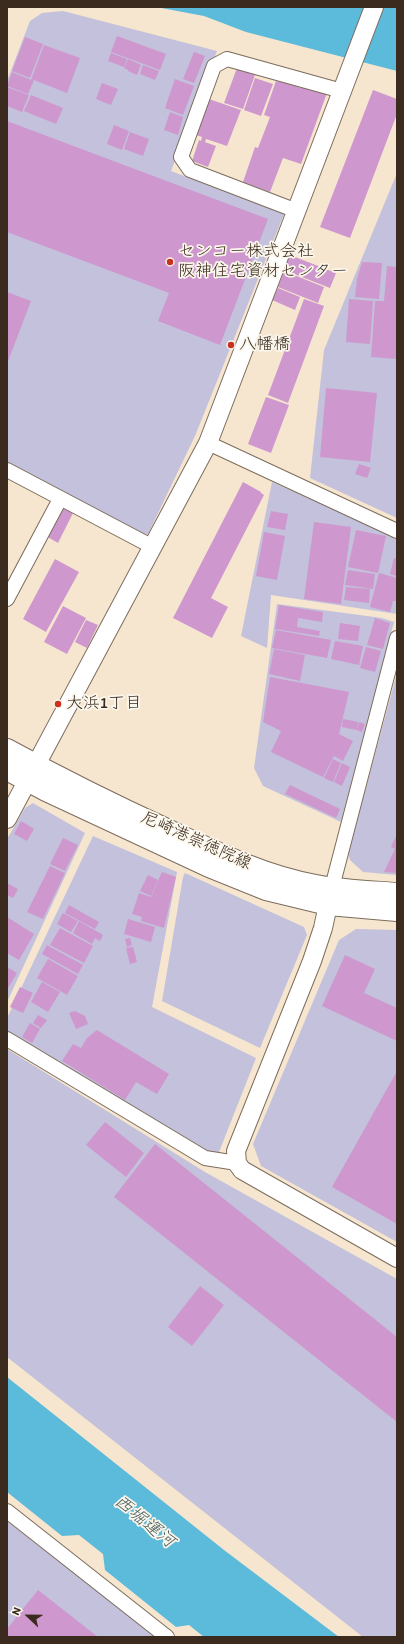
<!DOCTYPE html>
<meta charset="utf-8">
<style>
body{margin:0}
#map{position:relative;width:404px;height:1644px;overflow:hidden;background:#f6e6cf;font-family:Itim,sans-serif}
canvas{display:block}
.frame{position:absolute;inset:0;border:8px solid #3b2a1e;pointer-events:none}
.north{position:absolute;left:8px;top:1596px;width:40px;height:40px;-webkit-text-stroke:3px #fbf7ec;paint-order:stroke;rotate:292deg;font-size:11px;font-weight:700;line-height:16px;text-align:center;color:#3b2a1e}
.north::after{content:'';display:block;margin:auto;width:14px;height:18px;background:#3b2a1e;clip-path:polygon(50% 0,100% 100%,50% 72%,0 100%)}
</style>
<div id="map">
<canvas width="404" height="1644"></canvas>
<div class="frame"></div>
<div class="north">N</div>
</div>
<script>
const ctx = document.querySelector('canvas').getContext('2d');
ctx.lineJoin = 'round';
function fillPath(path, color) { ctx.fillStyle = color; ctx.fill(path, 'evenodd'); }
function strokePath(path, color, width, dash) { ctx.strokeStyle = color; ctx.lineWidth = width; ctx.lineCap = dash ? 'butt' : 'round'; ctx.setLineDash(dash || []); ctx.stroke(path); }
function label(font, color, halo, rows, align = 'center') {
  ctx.font = font + ' Itim,"Klee One",sans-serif'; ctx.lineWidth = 3.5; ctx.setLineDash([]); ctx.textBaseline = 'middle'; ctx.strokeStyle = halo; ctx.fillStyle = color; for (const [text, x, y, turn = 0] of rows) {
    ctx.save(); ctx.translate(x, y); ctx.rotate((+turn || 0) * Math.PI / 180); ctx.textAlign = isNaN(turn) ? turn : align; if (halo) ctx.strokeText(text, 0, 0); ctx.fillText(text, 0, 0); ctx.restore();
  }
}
const industrial = new Path2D(`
 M63 11 217 51 171 171 284 214 195 436 148 534 140 536 7 465V81L30 21 42 13Z
 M397 173V518L310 478 324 350Z
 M272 482 397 538V614L271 595 267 648 241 636Z
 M277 604 382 618 394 622 341 822 263 786 254 768Z
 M397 673V875L363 872 350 860 348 854Z
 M33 803 85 833 7 1002V839L25 808Z
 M93 836 177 872 152 1007 256 1058 219 1152 212 1157 7 1031V1018Z
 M185 873 304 927 307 935 260 1048 162 1001 183 877Z
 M356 929 397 930V1242L261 1166 253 1144 339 940Z
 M7 1049 205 1172 397 1279V1637H363L7 1357Z
 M7 1521 156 1637H7Z`);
const water = new Path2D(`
 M156 7H397V71L246 32 204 16Z
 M7 1377 224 1550 339 1637H204L189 1625 176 1627 105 1570 103 1554 79 1535 62 1536 7 1492Z`);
const building = new Path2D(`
 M117 36 166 54 160 70 111 52Z
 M25 37 43 44 30 78 12 71Z
 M44 45 80 58 67 93 34 80 28 94 7 86 12 72 31 80Z
 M194 52 205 56 194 83 183 79Z
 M111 53 127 59 124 67 108 61Z
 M128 59 141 65 137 75 128 71V70L124 68Z
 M143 65 159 71 155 80 140 74Z
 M237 68 255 75 243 109 224 103Z
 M255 78 273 84 261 116 244 110Z
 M175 79 194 86 183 115 165 108Z
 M280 80 301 88 303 84 327 93 301 164 283 158 270 192 243 182 255 147 258 148 270 117 264 115 276 81 279 82Z
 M102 83 118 89 111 105 96 99Z
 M7 87 29 95 22 112 7 106Z
 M373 90 397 99V114L350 238 320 227Z
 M31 95 63 108 56 124 24 111Z
 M206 98 241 110 227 146 206 139 205 142 216 146 208 167 192 161 199 140 201 141 202 137 193 134Z
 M170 112 183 117 178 135 164 130Z
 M7 121 268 219 220 345 158 321 169 293 7 232Z
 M114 125 129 131 122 150 107 144Z
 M130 132 149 139 143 156 124 149Z
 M290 255 336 273 330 288 284 270Z
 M362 262 382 263 379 299 355 297 357 279Z
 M387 266 397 267V359L371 357 375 301H384Z
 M284 271 324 287 318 303 278 287Z
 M278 288 300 297 295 310 272 300Z
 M7 292 31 301 7 364Z
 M304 299 324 306 288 403 268 395Z
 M349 299 373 301 370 344 346 342Z
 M326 388 377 393 370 462 320 457Z
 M266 397 289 405 271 453 248 444Z
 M359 464 371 468 367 478 355 474Z
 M243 482 261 492V493L264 495 211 598 228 607 212 638 173 618Z
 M62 507 73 513 58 543 46 536Z
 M271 511 288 514 285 530 267 527Z
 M314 522 351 527 341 604 304 599Z
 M356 530 386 536 378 573 348 567Z
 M264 532 285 536 277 580 256 576Z
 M394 558 397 559V576L390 574Z
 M55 559 79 572 46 632 23 619Z
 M348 570 375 574 373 589 345 585Z
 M379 573 397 578V601H393L390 612 370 607Z
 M346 587 370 589 369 603 344 600Z
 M279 605 323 612 322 622 298 618 297 627 320 631 319 636 275 629Z
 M63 606 86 618 67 654 44 642Z
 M375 618 390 623 383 649 367 645Z
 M86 620 98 625 87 648 75 642Z
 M340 623 360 626 358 641 338 639Z
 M276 630 331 640 327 658 272 648Z
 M335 641 363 646 359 665 331 659Z
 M366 647 381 651 375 672 360 668Z
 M274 649 305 655 300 681 269 674Z
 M270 677 349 692 339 734 353 741 343 761 334 756 323 777 271 752 281 731 263 722Z
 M343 719 358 722 357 730 342 727Z
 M359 722 365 724 362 732 357 730Z
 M333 759 341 763 333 782 324 778Z
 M342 763 350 767 342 786 334 782Z
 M290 785 340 809 336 818 285 794Z
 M21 821 34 829 27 841 14 834Z
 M397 834V873L384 872 395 849 391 847Z
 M63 838 78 845 65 871 50 864Z
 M50 866 65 873 43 919 27 912Z
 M162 872 176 877 164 928 141 921 142 917 132 914 139 893 151 897Z
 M148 875 158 880 151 896 140 891Z
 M7 883 18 889 13 898 7 895Z
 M69 905 99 922 95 929 65 913Z
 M63 913 78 921 71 932 57 924Z
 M7 917 34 934 19 960 7 953Z
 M128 919 155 927 151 942 124 934Z
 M79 921 103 935 100 941 95 938 92 944 73 933Z
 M60 928 93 946 84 963 50 945Z
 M130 938 132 945 127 947 125 939Z
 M47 945 83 965 78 974 42 954Z
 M133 947 137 962 130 964 126 948Z
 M345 955 375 969 364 993 397 1008V1041L322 1006Z
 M48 959 78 976 67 995 37 978Z
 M7 967 17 973 7 990Z
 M42 982 60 992 48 1012 31 1002Z
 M20 987 33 993 23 1013 10 1007Z
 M75 1011 85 1016 88 1024 76 1029 69 1013Z
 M38 1015 47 1020 41 1028 33 1023Z
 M30 1023 40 1029 32 1043 22 1037Z
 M97 1030 169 1074 157 1094 136 1082 125 1100 62 1061 73 1044 81 1048 87 1038Z
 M397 1071V1224L332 1187Z
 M105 1122 144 1153 126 1177 86 1145Z
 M155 1144 397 1337V1422L114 1197Z
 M200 1286 224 1305 192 1346 168 1327Z
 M38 1590 75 1619 98 1637H7V1629Z`);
const minor = new Path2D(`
 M297 211 190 170 181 157 214 66 227 59 342 91
 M208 443 397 531
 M7 470 153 547
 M7 599 60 499
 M330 895 397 638
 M7 1039 205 1158 237 1163
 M7 1511 167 1637`);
const tertiary = new Path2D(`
 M7 819 208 443 374 7
 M328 905 323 928 312 961 236 1151 237 1163 242 1170 397 1258`);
const secondary = new Path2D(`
 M7 749C60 778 114 805 169 830 216 852 265 876 316 885 342 890 370 891 397 893
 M7 770 46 791 209 867 266 890 328 905 397 911`);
const markers = [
 [170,262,4,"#c8321e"],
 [231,345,4,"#c8321e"],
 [58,704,4,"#c8321e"]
];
const poiNames = [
 ["センコー株式会社",178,252],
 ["阪神住宅資材センター",178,272],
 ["八幡橋",239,345],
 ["大浜1丁目",66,704]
];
const streetNames = [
 ["尼崎港崇徳院線",196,841,24]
];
const waterNames = [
 ["西堀運河",144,1522,39]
];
fillPath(industrial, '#c3c1db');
fillPath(water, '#5cbada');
fillPath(building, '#ce98ce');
strokePath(minor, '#7c6c5c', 16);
strokePath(tertiary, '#7c6c5c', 20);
strokePath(secondary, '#7c6c5c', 22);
strokePath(minor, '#fff', 14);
strokePath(tertiary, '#fff', 18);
strokePath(secondary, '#fff', 20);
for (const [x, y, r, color] of markers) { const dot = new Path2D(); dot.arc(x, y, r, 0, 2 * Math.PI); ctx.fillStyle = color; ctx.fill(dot); strokePath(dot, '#fbf7ec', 1.5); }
label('17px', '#3b2a1e', '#fbf7ec', poiNames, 'left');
label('17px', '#3b2a1e', '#fbf7ec', streetNames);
label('italic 18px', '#475c60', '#fbf7ec', waterNames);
</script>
